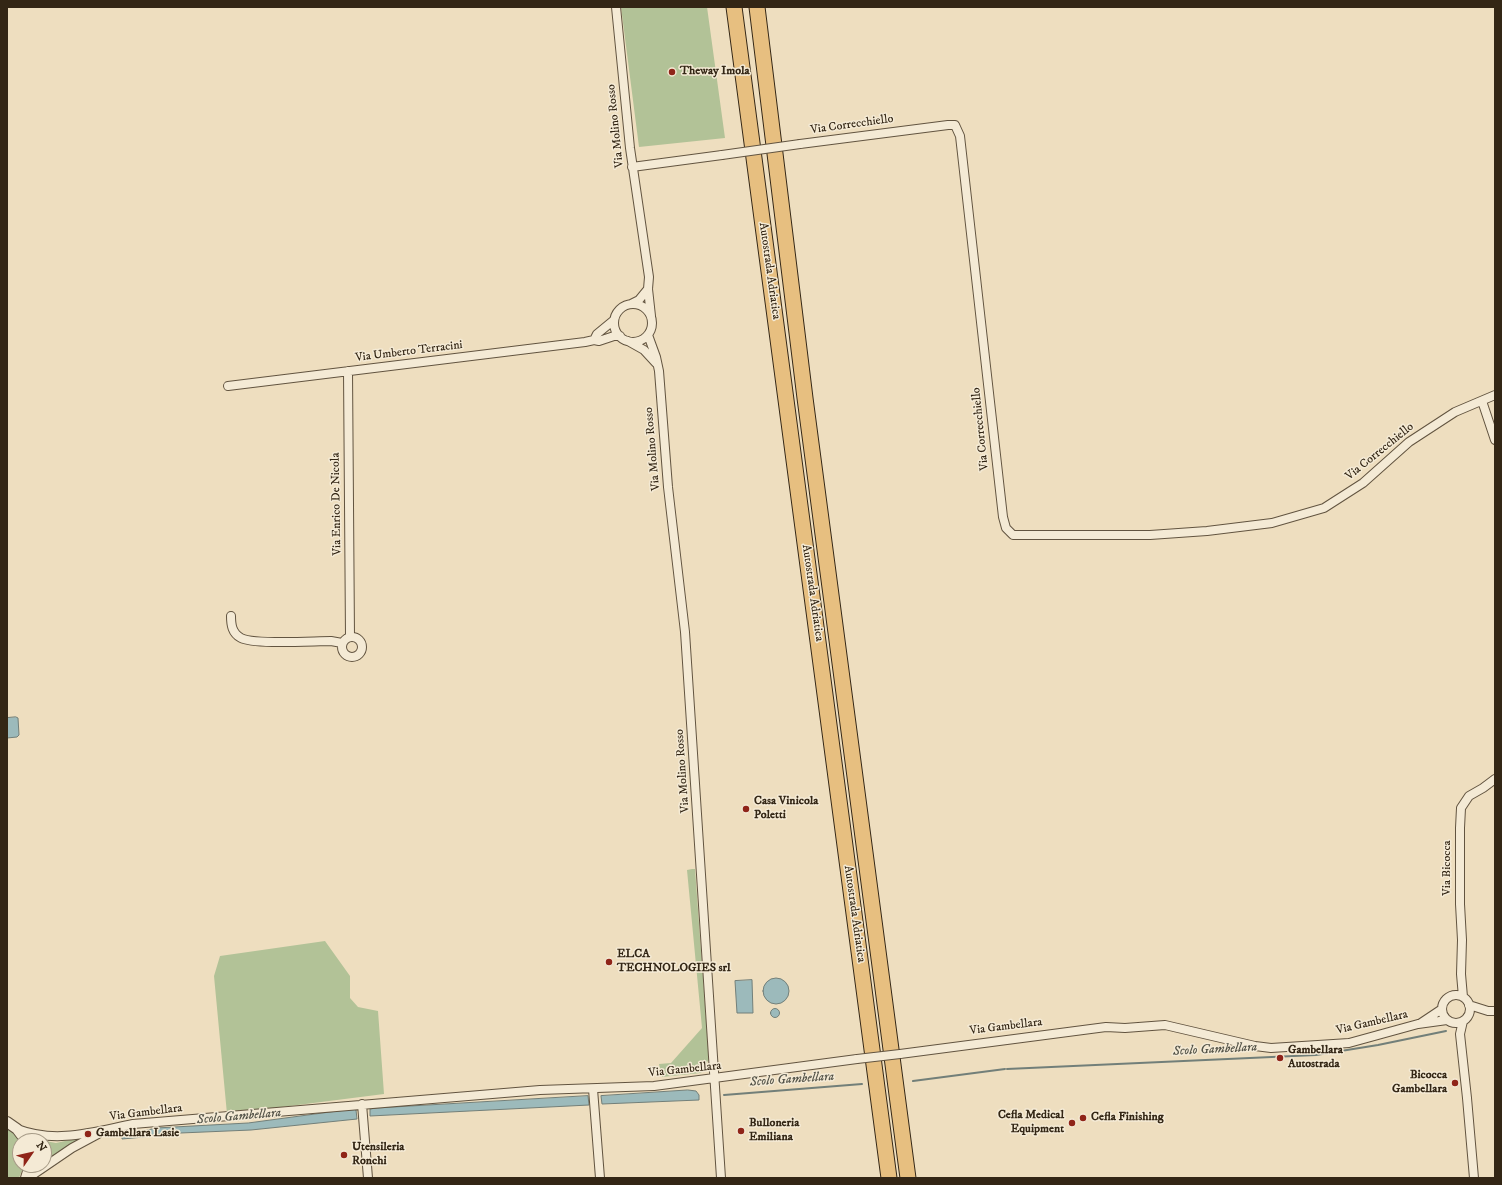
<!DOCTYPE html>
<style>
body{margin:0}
#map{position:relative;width:1502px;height:1185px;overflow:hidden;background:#eedebf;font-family:"IM FELL DW Pica",serif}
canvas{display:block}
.frame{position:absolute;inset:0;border:8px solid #332615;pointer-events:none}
.north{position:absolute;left:12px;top:1133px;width:40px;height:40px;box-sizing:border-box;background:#f4ead5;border:1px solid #a79c88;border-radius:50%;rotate:56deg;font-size:11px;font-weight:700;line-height:16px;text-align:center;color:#332615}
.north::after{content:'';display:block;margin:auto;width:14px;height:18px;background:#8f2418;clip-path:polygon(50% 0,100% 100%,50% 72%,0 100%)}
</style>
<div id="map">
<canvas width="1502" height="1185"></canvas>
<div class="frame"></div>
<div class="north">N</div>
</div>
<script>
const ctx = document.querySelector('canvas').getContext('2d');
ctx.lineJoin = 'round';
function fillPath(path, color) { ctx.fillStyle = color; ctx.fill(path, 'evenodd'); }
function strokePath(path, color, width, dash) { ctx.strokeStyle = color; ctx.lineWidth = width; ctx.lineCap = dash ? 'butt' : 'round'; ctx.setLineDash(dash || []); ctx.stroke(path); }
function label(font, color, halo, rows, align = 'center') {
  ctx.font = font + ' "IM FELL DW Pica",serif'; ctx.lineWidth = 3; ctx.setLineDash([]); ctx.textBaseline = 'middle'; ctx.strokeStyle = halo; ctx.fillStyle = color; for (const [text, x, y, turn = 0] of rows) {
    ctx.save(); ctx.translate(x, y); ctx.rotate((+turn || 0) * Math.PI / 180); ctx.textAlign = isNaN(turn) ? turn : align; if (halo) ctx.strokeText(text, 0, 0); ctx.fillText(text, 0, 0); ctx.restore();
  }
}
const green = new Path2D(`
 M621 7H707L725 138 639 147Z
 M692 869H695L709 1059 701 1073 662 1077 659 1064 671 1063 702 1028 687 870Z
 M325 941 350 976V998L358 1007 378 1011 384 1094 227 1114 214 976 220 956Z
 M7 1128C23 1138 20 1148 20 1165H24L19 1178H7Z
 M83 1137 59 1152 44 1163V1141H30L29 1138 56 1143Z`);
const water = new Path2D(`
 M16 717 18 718 19 735 17 737 7 738V718Z
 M763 991a13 13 0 1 1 26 0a13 13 0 1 1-26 0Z
 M752 980 753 1013H737L735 981Z
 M770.5 1013a4.5 4.5 0 1 1 9 0a4.5 4.5 0 1 1-9 0Z
 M688 1090 696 1091 699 1095V1100L602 1104 601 1096Z
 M588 1096 589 1105 370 1116V1109L377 1108Z
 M354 1109 356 1110 357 1119 251 1130 157 1134 144 1137 122 1139V1136L156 1128 248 1123Z`);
const stream = new Path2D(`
 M1007 1069 1316 1055 1378 1045 1446 1031
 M913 1081 1005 1069
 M724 1095 862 1084`);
const minor = new Path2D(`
 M616 7 630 148 649 277 648 289 651 316
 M800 144 948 125H955L960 136 1003 517 1006 528 1013 535H1150L1207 531 1272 523 1324 508 1363 483 1409 442 1455 412 1495 395
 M632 167 722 155
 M631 304 639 300 648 289
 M614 323a19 19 0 1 1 38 0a19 19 0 1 1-38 0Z
 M648 335 656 357 659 371 668 487 685 632 721 1178
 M594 340 597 334 614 320
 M628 341 644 350 656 363
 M348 371 350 637
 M228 386 585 342 594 340 599 341 614 336H620
 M1482 401 1495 440
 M231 616C231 625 232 633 241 638 254 645 313 641 331 641L342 643
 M342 647a10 10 0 1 1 20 0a10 10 0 1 1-20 0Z
 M1442 1009a14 14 0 1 1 28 0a14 14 0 1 1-28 0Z
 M1463 997 1461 974 1462 940 1460 904V828L1461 808 1469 796 1483 788 1495 779
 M1469 1005 1488 1011H1495
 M1463 1021 1460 1034 1467 1098 1474 1178
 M1421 1023 1442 1009
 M900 1054 1106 1027 1125 1028 1165 1025 1255 1046 1271 1048 1349 1043 1418 1024 1447 1020
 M593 1089 600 1178
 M362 1104 368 1178
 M17 1129C56 1144 93 1132 133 1124L540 1090 654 1086 857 1059
 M28 1178 72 1148 98 1134`);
const tertiary = new Path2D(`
 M7 1122 17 1129 26 1141
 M26 1178 30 1165`);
const motorway = new Path2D(`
 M734 7 889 1178
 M757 7 805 398 908 1178`);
const minorBridge = new Path2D(`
 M722 155 800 144
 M857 1059 900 1054`);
const markers = [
 [672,72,4,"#8f2418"],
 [746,809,4,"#8f2418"],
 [609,962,4,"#8f2418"],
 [1280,1058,4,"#8f2418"],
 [1455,1083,4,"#8f2418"],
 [1083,1118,4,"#8f2418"],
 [1072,1123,4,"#8f2418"],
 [741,1131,4,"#8f2418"],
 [88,1134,4,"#8f2418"],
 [344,1155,4,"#8f2418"]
];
const poiNames = [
 ["Theway Imola",680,72],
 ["Casa Vinicola",754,802],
 ["Poletti",754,816],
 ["ELCA",617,955],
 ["TECHNOLOGIES srl",617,969],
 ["Gambellara",1288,1051],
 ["Autostrada",1288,1065],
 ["Bicocca",1447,1076,"right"],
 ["Gambellara",1447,1090,"right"],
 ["Cefla Medical",1064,1116,"right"],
 ["Equipment",1064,1130,"right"],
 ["Cefla Finishing",1091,1118],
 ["Bulloneria",749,1124],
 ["Emiliana",749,1138],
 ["Gambellara Lasie",96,1134],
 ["Utensileria",352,1148],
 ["Ronchi",352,1162]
];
const streetNames = [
 ["Via Correcchiello",852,125,-8],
 ["Via Molino Rosso",616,126,-96],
 ["Autostrada Adriatica",769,271,82],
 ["Via Umberto Terracini",409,352,-7],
 ["Via Correcchiello",981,429,-96],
 ["Via Molino Rosso",653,449,-95],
 ["Via Correcchiello",1380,452,-39],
 ["Via Enrico De Nicola",337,504,-91],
 ["Autostrada Adriatica",812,593,82],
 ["Via Molino Rosso",683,771,-94],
 ["Via Bicocca",1448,868,-90],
 ["Autostrada Adriatica",854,914,82],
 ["Via Gambellara",1372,1023,-13],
 ["Via Gambellara",1006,1027,-7],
 ["Via Gambellara",685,1070,-6],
 ["Via Gambellara",146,1113,-7]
];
const waterNames = [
 ["Scolo Gambellara",1215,1050,-3],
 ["Scolo Gambellara",792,1080,-4],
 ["Scolo Gambellara",239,1117,-5]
];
fillPath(green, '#b2c297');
fillPath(water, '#9cbabb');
strokePath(water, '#727f79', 1);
strokePath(stream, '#727f79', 2);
strokePath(minor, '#625440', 10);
strokePath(tertiary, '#625440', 12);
strokePath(motorway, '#332615', 17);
strokePath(minor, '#f4ead5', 8);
strokePath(tertiary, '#f4ead5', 10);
strokePath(motorway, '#e7bf80', 15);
strokePath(minorBridge, '#625440', 10, []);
strokePath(minorBridge, '#f4ead5', 8);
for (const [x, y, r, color] of markers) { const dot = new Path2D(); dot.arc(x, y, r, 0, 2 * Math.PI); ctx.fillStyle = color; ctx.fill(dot); strokePath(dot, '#f4ead5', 1.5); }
label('bold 12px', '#332615', '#f4ead5', poiNames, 'left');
label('12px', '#332615', '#f4ead5', streetNames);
label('italic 13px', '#525247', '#f4ead5', waterNames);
</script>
